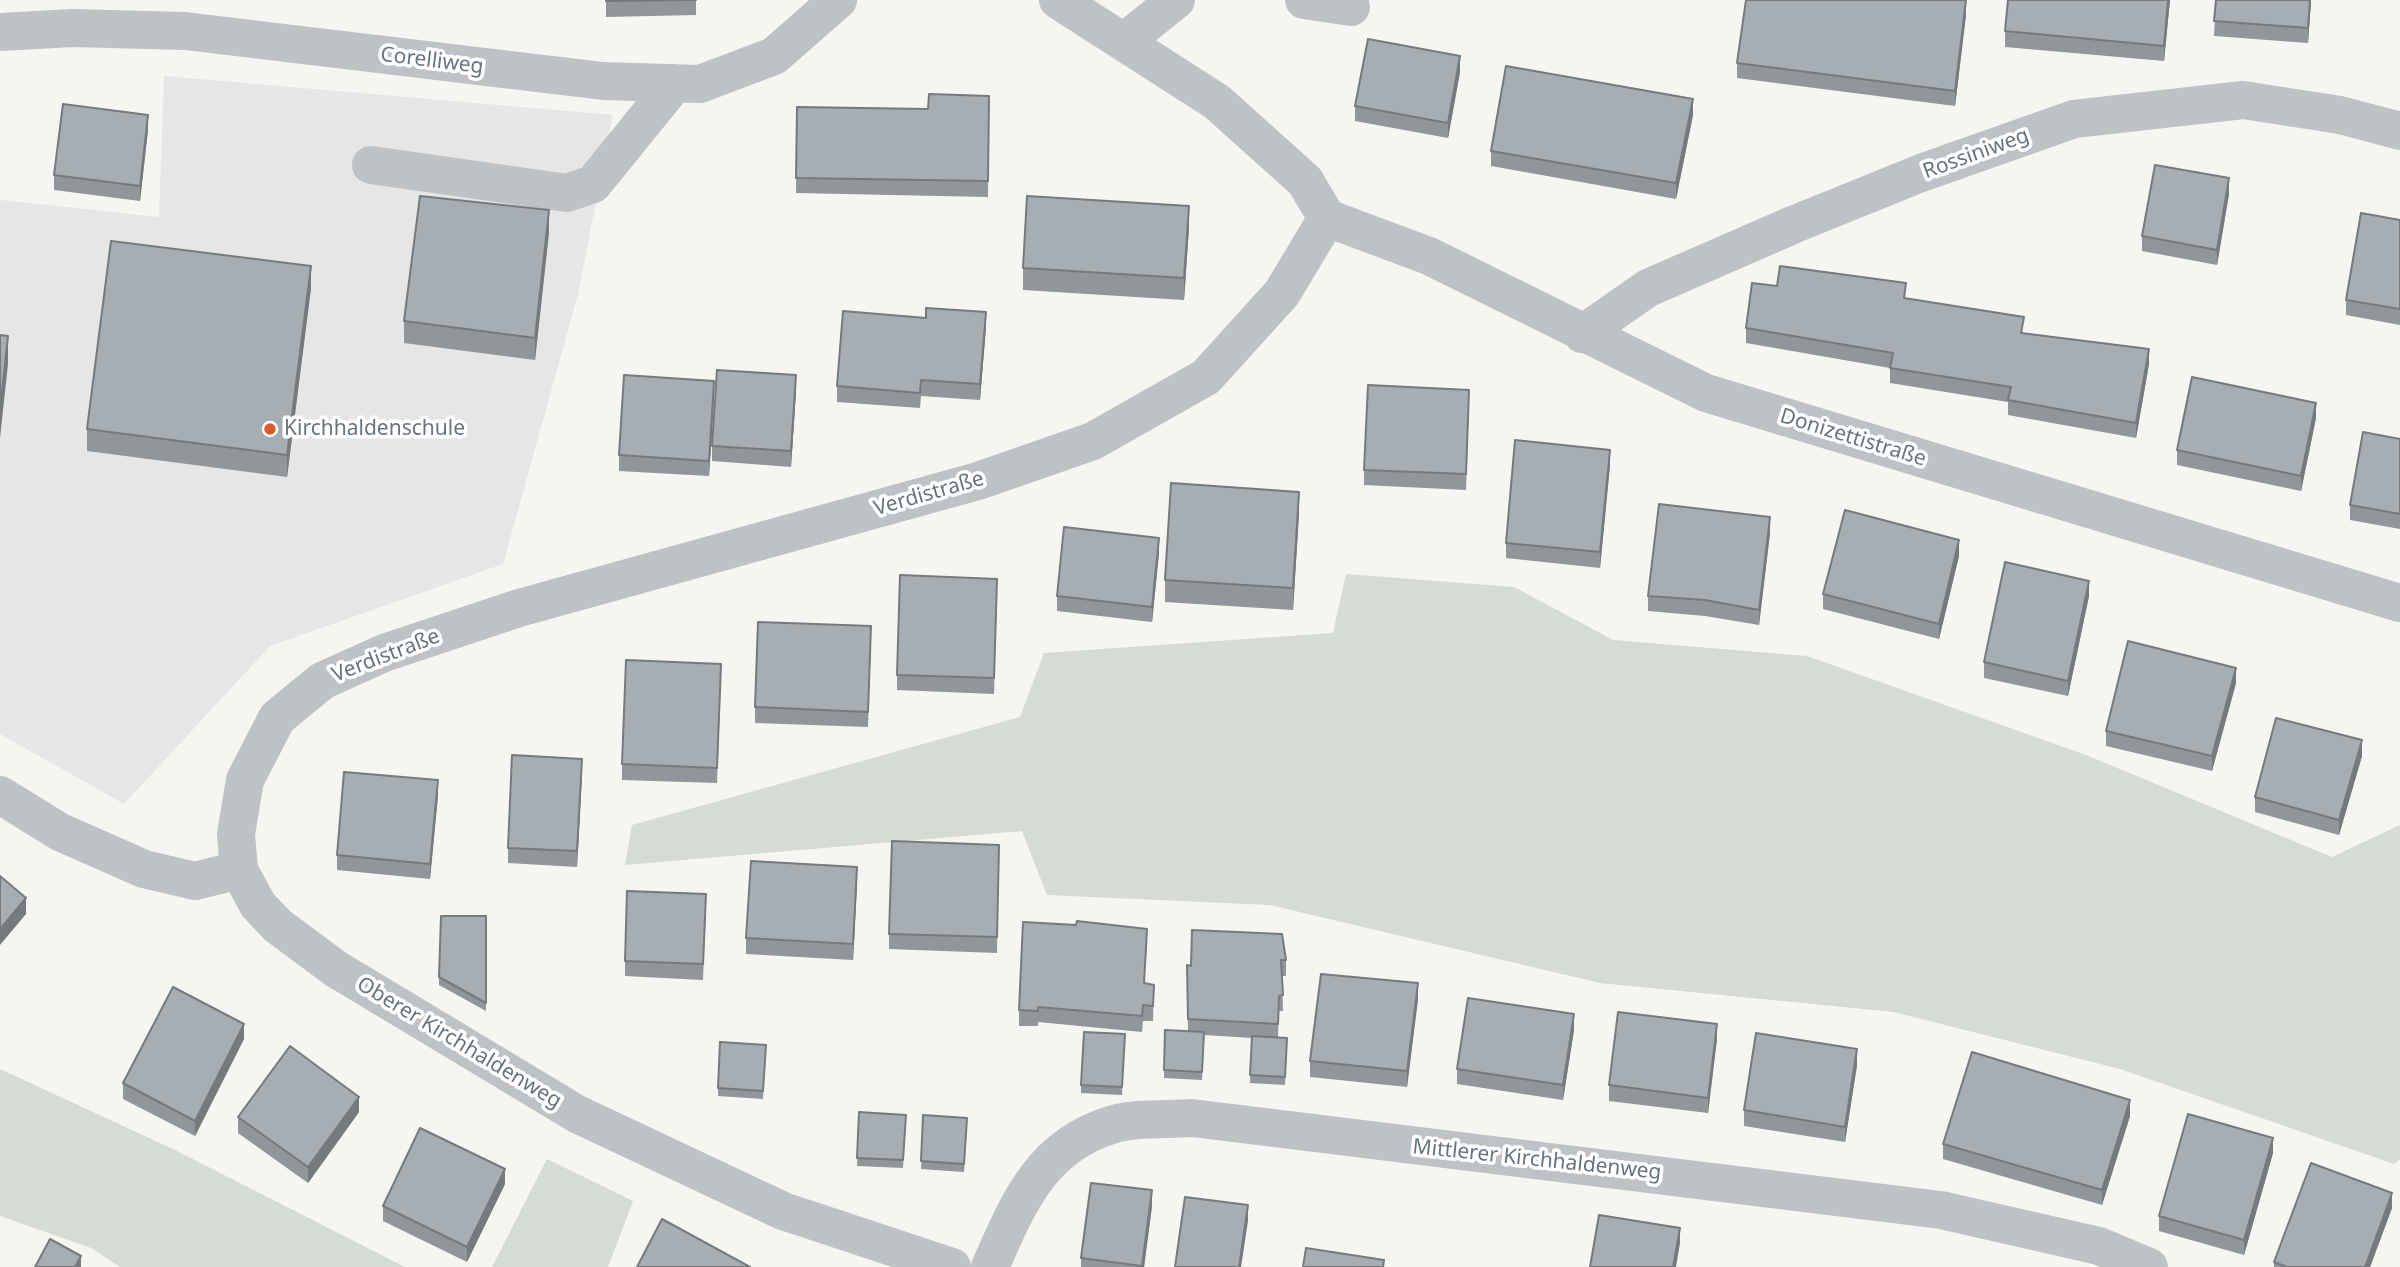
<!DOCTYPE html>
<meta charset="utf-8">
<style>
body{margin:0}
canvas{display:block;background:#f5f5f1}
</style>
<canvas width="2400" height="1267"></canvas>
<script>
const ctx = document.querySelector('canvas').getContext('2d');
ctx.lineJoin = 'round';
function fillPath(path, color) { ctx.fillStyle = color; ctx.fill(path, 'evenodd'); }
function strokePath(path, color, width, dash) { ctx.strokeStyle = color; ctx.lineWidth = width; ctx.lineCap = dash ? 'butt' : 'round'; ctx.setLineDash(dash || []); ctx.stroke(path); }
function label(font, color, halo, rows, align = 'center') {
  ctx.font = font + ' "Noto Sans",sans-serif'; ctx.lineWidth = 7; ctx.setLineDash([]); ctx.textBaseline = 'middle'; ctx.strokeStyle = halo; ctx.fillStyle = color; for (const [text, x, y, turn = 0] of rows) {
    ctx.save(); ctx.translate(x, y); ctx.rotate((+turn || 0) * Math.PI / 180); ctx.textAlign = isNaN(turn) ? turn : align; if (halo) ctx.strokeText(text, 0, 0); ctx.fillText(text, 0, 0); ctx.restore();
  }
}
const built = new Path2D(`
 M164 76 613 115 578 294 503 564 270 646 124 804 0 734V200L159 217Z`);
const green = new Path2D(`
 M1346 574 1514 587 1613 640 1807 656 2086 755 2332 857 2400 825V1159L2394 1164 2120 1069 1894 1012 1600 983 1270 905 1047 895 1022 831 625 865 632 825 1020 717 1044 653 1333 633Z
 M0 1069 175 1150 405 1267H120L91 1248 0 1216Z
 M547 1159 633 1201 608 1267H492Z`);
const minor = new Path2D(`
 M1304 0 1351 7
 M0 32 73 28 185 31 603 81 700 84 774 56 838 0
 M1125 41 1176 0
 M371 165 567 193 593 184 675 83
 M1327 218 1429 256 1706 393 2400 603
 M1582 334 1648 288 1795 224 1921 173 2074 119 2243 100 2340 115 2400 131
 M0 795 60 832 144 869 195 881 239 870
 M952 1267 783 1211 577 1114 336 969 278 926 258 905 239 870 236 834 245 780 277 718 322 681 384 653 519 608 978 481 1093 441 1206 377 1282 293 1327 218 1305 181 1217 102 1058 0
 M990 1267C1018 1204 1040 1147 1111 1125 1135 1117 1167 1120 1192 1118L1941 1210 2099 1246 2149 1267`);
const wall = new Path2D(`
 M606 0H696V15L606 17Z
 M2008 0H2170L2164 61 2005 47V31Z
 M2216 0H2311L2308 43 2214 36Z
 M1966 15 1955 106 1737 78V63Z
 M1460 72 1448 138 1355 121V106Z
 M989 96 988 197 796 193 797 107 928 109Z
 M1693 115 1676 199 1491 166V151Z
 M148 130 140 201 54 190V175Z
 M2229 194 2217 265 2142 251V236Z
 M2400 220V325L2346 315V300Z
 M1189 228 1184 300 1023 290V268Z
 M549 232 535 360 404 343V321Z
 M311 288 287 477 87 451V429Z
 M1906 299 2024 333 2149 364 2136 438 2008 415V402L1890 383V368L1746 343V328Z
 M986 327 980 400 921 396 920 408 837 402V386Z
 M796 391 791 467 712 461V446Z
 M714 396 709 476 619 471V455Z
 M1469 405 1466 490 1364 485V470Z
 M2316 418 2301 491 2177 465V450Z
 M2400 439V529L2350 520V505Z
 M1610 465 1600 568 1506 558V543Z
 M1299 514 1293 610 1165 602V580Z
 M1770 533 1759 625 1705 616 1648 611V596Z
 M1159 553 1152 622 1057 611V596Z
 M1959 556 1939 639 1823 609V594Z
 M997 594 994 694 897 690V675Z
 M2089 596 2068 696 1984 678V662Z
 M871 641 868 727 755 723V707Z
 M721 679 717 783 622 780V764Z
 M2236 683 2212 771 2106 746V731Z
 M2362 756 2339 835 2255 812V797Z
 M582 774 577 867 508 863V848Z
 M438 795 430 879 337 870V855Z
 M999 861 997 953 889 949V934Z
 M857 883 853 960 746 954V938Z
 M706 910 703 980 625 976V961Z
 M486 916V1011L439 985V977Z
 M1147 944 1144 984 1154 985 1153 1021H1143L1142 1032 1038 1022V1026H1019V1010Z
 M1286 960V976H1282L1283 1011H1279L1278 1037 1287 1046 1285 1085 1250 1083 1252 1038 1204 1035 1202 1080 1164 1078 1165 1030 1188 1031 1187 965Z
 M1418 999 1407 1087 1310 1077V1061Z
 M1574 1030 1563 1100 1457 1084V1069Z
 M1125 1034 1122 1095 1081 1093V1085Z
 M244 1039 195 1136 123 1099V1083Z
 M1717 1039 1708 1113 1609 1101V1085Z
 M766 1053 763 1099 718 1096V1088Z
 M1857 1065 1845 1142 1744 1126V1110Z
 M359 1112 308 1183 238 1133V1117Z
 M859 1112 906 1115 903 1168 857 1166Z
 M923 1115 967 1126 964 1172 921 1169Z
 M2130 1116 2102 1205 1943 1159V1144Z
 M2273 1153 2244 1255 2159 1231V1216Z
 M505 1184 467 1262 383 1221V1206Z
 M1152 1206 1144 1267H1081V1258Z
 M2392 1208 2370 1267H2274V1262Z`);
const shadedWall = new Path2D(`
 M1966 0V15L1955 106V91Z
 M2168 0H2170L2164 61V46Z
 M2310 0H2311L2308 43V28Z
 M1460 56V72L1448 138V123Z
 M1693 99V115L1676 199V183Z
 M148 115V130L140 201V186Z
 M2229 178V194L2217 265V250Z
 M1189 206V228L1184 300V278Z
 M549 210V232L535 360V338Z
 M311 266V288L287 477V455Z
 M986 312V327L980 400V384Z
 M8 336V364L0 438V410Z
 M2149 349V364L2136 438V423Z
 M796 375V391L791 467V451Z
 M714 381V396L709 476V461Z
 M2316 403V418L2301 491V476Z
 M1610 450V465L1600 568V552Z
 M1299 492V514L1293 610V588Z
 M1770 517V533L1759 625V610Z
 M1159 538V553L1152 622V607Z
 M1959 540V556L1939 639V624Z
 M2089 581V596L2068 696V681Z
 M2236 668V683L2212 771V756Z
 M2362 740V756L2339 835V820Z
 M582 759V774L577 867V851Z
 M438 780V795L430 879V864Z
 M857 867V883L853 960V944Z
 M26 898V914L0 945V929Z
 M1418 983V999L1407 1087V1071Z
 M1574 1014V1030L1563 1100V1085Z
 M244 1024V1039L195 1136V1121Z
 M1717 1024V1039L1708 1113V1098Z
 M1857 1049V1065L1845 1142V1127Z
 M359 1097V1112L308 1183V1167Z
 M2130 1100V1116L2102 1205V1190Z
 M2273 1138V1153L2244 1255V1240Z
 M505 1169V1184L467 1262V1247Z
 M1152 1190V1206L1144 1267H1142Z
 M2392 1193V1208L2370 1267H2365Z
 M1248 1205V1221L1241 1267H1239Z
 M1680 1228V1243L1676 1267H1673Z
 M81 1256V1267H75Z`);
const building = new Path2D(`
 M606 0H696L606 1Z
 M1746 0H1966L1955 91 1737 63Z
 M2008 0H2168L2164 46 2005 31Z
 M2216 0H2310L2308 28 2214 21Z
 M1368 39 1460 56 1448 123 1355 106Z
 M1506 66 1693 99 1676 183 1491 151Z
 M929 94 989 96 988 181 796 178 797 107 928 109Z
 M63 104 148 115 140 186 54 175Z
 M2155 165 2229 178 2217 250 2142 236Z
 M420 196 549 210 535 338 404 321Z
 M1027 196 1189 206 1184 278 1023 268Z
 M2361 213 2400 220V309L2346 300Z
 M111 241 311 266 287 455 87 429Z
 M1780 266 1906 283 1904 298 2024 317 2021 333 2149 349 2136 423 2008 400 2011 387 1890 368 1893 353 1746 328 1752 283 1777 286Z
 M926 308 986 312 980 384 921 380 920 393 837 386 843 311 926 318Z
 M0 335 8 336 0 410Z
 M717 370 796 375 791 451 712 446Z
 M624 375 714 381 709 461 619 455Z
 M2192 377 2316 403 2301 476 2177 450Z
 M1368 385 1469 390 1466 474 1364 470Z
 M2363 432 2400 439V514L2350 505Z
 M1515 440 1610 450 1600 552 1506 543Z
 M1171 483 1299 492 1293 588 1165 580Z
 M1659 504 1770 517 1759 610 1705 600 1648 596Z
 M1845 510 1959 540 1939 624 1823 594Z
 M1064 527 1159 538 1152 607 1057 596Z
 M2005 562 2089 581 2068 681 1984 662Z
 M900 575 997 579 994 678 897 675Z
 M758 622 871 626 868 712 755 707Z
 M2128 641 2236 668 2212 756 2106 731Z
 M626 660 721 664 717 768 622 764Z
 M2276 718 2362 740 2339 820 2255 797Z
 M512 755 582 759 577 851 508 848Z
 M344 772 438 780 430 864 337 855Z
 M892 841 999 845 997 937 889 934Z
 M751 861 857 867 853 944 746 938Z
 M0 876 26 898 0 929Z
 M627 891 706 894 703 964 625 961Z
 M441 916H486V1003L439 977Z
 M1077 921 1147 929 1144 983 1154 985 1153 1006 1143 1005 1142 1016 1038 1007V1011L1019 1010 1023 922 1076 925Z
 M1192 930 1282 934 1286 960H1281L1283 995 1279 996 1278 1024 1188 1019 1187 965 1191 966Z
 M1321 974 1418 983 1407 1071 1310 1061Z
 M173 987 244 1024 195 1121 123 1083Z
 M1468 998 1574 1014 1563 1085 1457 1069Z
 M1618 1012 1717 1024 1708 1098 1609 1085Z
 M1165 1030 1204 1032 1202 1072 1164 1070Z
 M1084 1032 1125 1034 1122 1087 1081 1085Z
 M1756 1033 1857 1049 1845 1127 1744 1110Z
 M1252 1036 1287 1038 1285 1077 1250 1075Z
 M720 1042 766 1045 763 1091 718 1088Z
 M290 1046 359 1097 308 1167 238 1117Z
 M1972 1052 2130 1100 2102 1190 1943 1144Z
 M859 1112 906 1115 903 1160 857 1158Z
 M2188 1114 2273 1138 2244 1240 2159 1216Z
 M923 1115 967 1118 964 1164 921 1161Z
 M420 1128 505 1169 467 1247 383 1206Z
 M2311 1163 2392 1193 2365 1267H2287L2274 1262Z
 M1091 1183 1152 1190 1142 1266 1081 1258Z
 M1185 1197 1248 1205 1239 1267H1175Z
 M1599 1215 1680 1228 1673 1267H1590Z
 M662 1219 750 1267H637Z
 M50 1239 81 1256 75 1267H35Z
 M1306 1248 1384 1260 1383 1267H1303Z`);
const markers = [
 [270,429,7,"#d75a30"]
];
const streetNames = [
 ["Corelliweg",432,61,7],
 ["Rossiniweg",1976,154,-20],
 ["Donizettistraße",1853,438,17],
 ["Verdistraße",929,494,-16],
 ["Verdistraße",386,656,-21],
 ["Oberer Kirchhaldenweg",459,1043,31],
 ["Mittlerer Kirchhaldenweg",1537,1160,6]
];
const poiNames = [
 ["Kirchhaldenschule",284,429]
];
fillPath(built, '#e5e6e5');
fillPath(green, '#d6dbd3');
strokePath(minor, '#bec2c5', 38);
fillPath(wall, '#90969a');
fillPath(shadedWall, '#757a7d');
fillPath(building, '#a7aeb3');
strokePath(building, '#757a7d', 2);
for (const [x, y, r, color] of markers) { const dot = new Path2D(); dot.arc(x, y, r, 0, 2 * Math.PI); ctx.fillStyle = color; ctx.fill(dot); strokePath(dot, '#fff', 2.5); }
label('21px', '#667481', '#fff', streetNames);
label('21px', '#667481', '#fff', poiNames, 'left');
</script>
